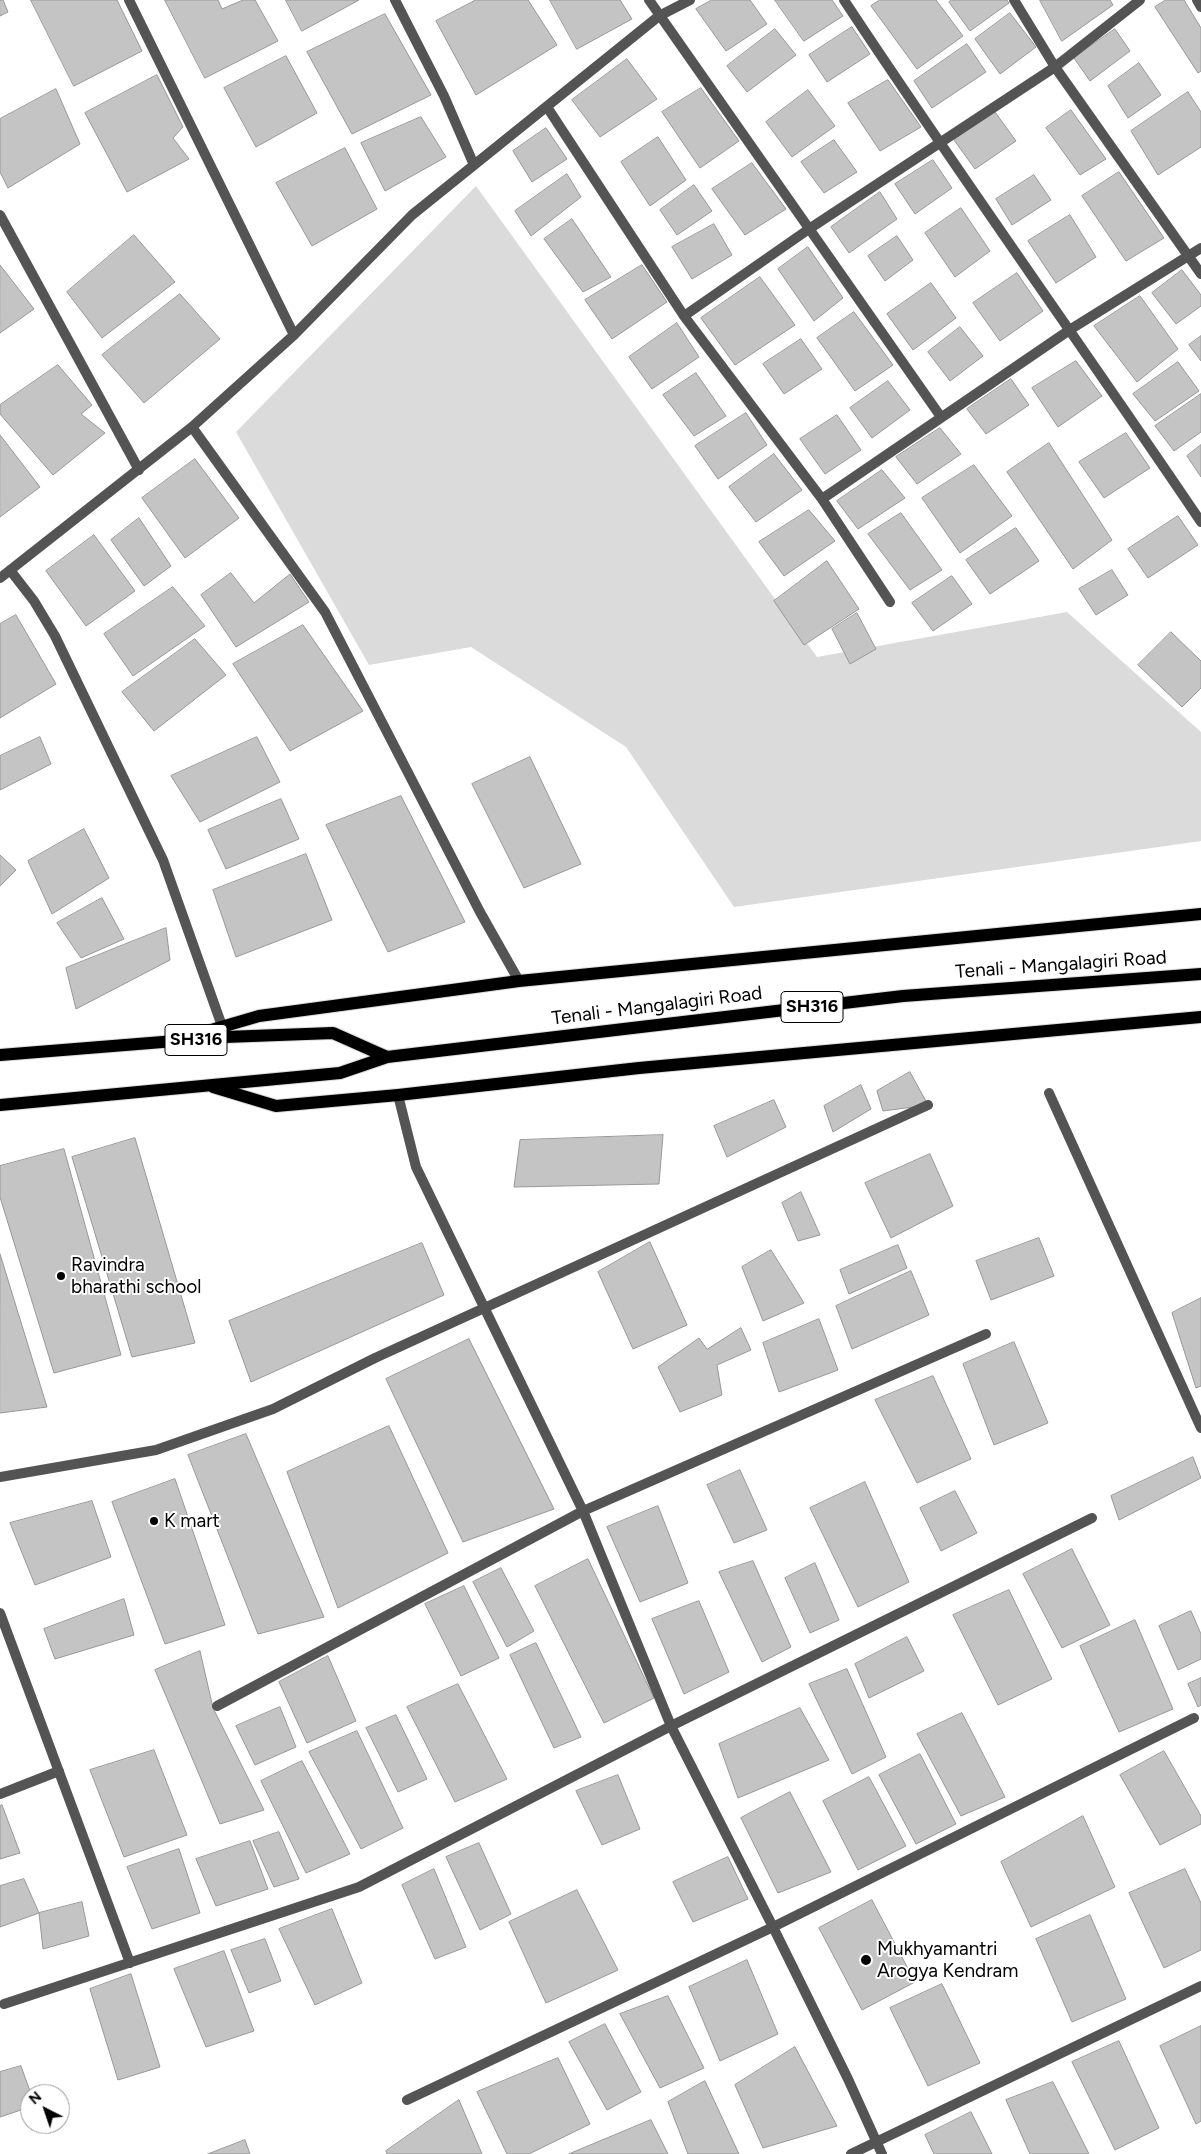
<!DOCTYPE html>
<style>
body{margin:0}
#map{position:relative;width:1201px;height:2154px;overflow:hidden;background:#fff;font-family:Figtree,sans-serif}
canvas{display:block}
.north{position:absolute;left:20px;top:2084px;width:50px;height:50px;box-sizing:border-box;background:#fff;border:1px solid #999;border-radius:50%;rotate:319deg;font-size:14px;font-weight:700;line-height:20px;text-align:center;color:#000}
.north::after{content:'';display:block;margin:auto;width:18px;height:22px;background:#000;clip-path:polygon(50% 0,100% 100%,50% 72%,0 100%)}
</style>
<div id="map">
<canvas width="1201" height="2154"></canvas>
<div class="north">N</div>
</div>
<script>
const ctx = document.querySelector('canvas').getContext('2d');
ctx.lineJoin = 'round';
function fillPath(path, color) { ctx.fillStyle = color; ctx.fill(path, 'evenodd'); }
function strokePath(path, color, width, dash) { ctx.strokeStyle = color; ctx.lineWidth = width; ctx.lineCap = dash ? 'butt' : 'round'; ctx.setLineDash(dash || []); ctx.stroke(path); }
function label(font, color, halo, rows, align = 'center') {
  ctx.font = font + ' Figtree,sans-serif'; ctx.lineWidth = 4; ctx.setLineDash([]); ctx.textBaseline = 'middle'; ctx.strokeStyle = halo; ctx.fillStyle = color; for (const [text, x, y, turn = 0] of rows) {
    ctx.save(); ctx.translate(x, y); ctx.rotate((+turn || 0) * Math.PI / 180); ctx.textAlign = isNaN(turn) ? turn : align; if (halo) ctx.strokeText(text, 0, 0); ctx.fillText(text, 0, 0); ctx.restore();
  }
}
const green = new Path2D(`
 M476 186 817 657 1067 612 1201 732V841L734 907 626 747 471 647 369 665 236 432Z`);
const building = new Path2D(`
 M0 0H3L8 12 0 16Z
 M31 0H117L142 51 74 86Z
 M165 0H218L222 9 243 0H255L278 41 205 78Z
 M286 0H359L302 31Z
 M476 0H528L557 45 476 95 436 21Z
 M550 0H620L632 19 577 49Z
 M712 0H750L767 24 726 51 696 9Z
 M775 0H832L843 16 804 41Z
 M880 0H936L963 36 917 69 871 6Z
 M952 0H1007L1009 3 970 31 949 2Z
 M1040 0H1110L1113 5 1062 41Z
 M1166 0H1184L1201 28V71L1198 73 1155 7Z
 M1010 13 1036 47 1000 74 975 39Z
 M385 14 431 95 352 134 307 52Z
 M852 27 870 54 827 82 809 55Z
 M775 29 796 55 747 92 727 66Z
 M1115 29 1130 51 1090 81 1074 58Z
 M967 44 986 72 932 108 914 81Z
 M286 56 317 113 256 147 224 88Z
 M627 59 657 99 600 137 572 100Z
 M1139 63 1161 95 1128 118 1108 86Z
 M157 75 183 127 173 138 189 159 127 192 85 113Z
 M888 80 921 127 880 151 848 103Z
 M701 88 739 141 700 168 662 112Z
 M56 89 80 144 8 188 0 172V119Z
 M808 90 835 126 792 157 766 122Z
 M1188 92 1201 112V147L1158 175 1131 131Z
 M1071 110 1106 159 1080 175 1046 128Z
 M995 112 1016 141 975 169 954 140Z
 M421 117 446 157 385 191 361 143Z
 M546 128 567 159 532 182 513 151Z
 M658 137 686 180 650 206 621 162Z
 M834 140 857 172 824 193 801 162Z
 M345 148 377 209 312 246 276 183Z
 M933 160 952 188 915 214 895 184Z
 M752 163 786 209 745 235 712 189Z
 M1119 172 1164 238 1126 261 1082 196Z
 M567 174 581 197 531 236 515 211Z
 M1034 175 1051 200 1012 225 996 199Z
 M694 185 712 211 677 235 660 210Z
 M880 192 897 219 849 253 831 227Z
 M961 208 990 251 955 277 925 233Z
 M1070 215 1096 257 1056 283 1028 241Z
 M572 219 611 277 583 292 544 239Z
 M714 224 732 255 692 279 672 247Z
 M134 235 175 282 102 338 67 292Z
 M897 236 913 260 885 281 868 256Z
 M808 247 843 298 814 321 778 269Z
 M0 265 34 309 0 333Z
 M642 265 667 302 612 339 585 300Z
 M1182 270 1201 295V306L1176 324 1152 293Z
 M1017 273 1043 311 1000 341 973 303Z
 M760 277 795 325 735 365 701 318Z
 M931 283 956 318 913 350 887 314Z
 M180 294 220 339 144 403 102 355Z
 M1140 296 1178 349 1137 382 1094 326Z
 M854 312 893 365 855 391 817 338Z
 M677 323 699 357 652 389 629 357Z
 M960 327 983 356 950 381 928 352Z
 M1201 336V361L1189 345Z
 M801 339 822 369 784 394 763 364Z
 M1076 361 1102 396 1058 427 1032 388Z
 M1178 362 1199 391 1155 421 1133 394Z
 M58 365 92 405 81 414 105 433 53 475 0 414V405Z
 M696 373 726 416 694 436 663 395Z
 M1011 379 1029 405 986 434 967 409Z
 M888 381 910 410 872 438 850 408Z
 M1201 394V432L1174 451 1155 426Z
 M746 413 767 445 718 479 695 446Z
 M837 415 861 450 825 474 800 439Z
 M940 428 961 454 917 484 896 457Z
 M1126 433 1150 468 1104 498 1079 462Z
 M0 435 40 487 0 517Z
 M1049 443 1112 540 1073 569 1007 472Z
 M1201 445V477L1187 456Z
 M774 454 802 490 756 522 729 487Z
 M195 459 239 518 185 558 142 498Z
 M974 465 1012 516 960 553 922 498Z
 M882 470 905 498 858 529 837 501Z
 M809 510 835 541 784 576 759 542Z
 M901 513 942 570 910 590 868 534Z
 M1178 516 1198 545 1148 578 1128 549Z
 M139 518 171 566 144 586 111 540Z
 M1016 528 1039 561 990 594 966 560Z
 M94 535 135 591 86 626 46 571Z
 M827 561 859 609 804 645 774 601Z
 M1112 570 1128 595 1096 615 1079 589Z
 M231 573 254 603 290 574 309 602 236 647 201 595Z
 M952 576 972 604 933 631 912 603Z
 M173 587 205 626 133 676 104 634Z
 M857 613 876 649 850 664 832 629Z
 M16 615 56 684 0 718V624Z
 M303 625 363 711 290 751 233 664Z
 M1171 632 1201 661V688L1182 707 1138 665Z
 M195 639 226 675 154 731 122 692Z
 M40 737 51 764 0 790V756Z
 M257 737 280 782 200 822 171 776Z
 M530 757 581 864 524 888 472 784Z
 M401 796 465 922 388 952 326 825Z
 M281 799 299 839 226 869 208 830Z
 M84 829 109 878 52 914 28 861Z
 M306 854 332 920 236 957 213 890Z
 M0 855 16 870 0 886Z
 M102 898 124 939 81 958 57 923Z
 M166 928 170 960 76 1009 66 968Z
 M910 1072 928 1105 883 1111 877 1091Z
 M861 1085 871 1109 833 1132 824 1106Z
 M774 1100 786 1127 727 1157 714 1126Z
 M663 1135 659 1184 514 1187 520 1140Z
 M135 1138 195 1343 132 1357 72 1157Z
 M64 1149 121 1355 54 1373 0 1197V1166Z
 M930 1154 953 1206 891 1238 865 1183Z
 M801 1192 820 1235 798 1241 782 1203Z
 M1039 1238 1054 1276 991 1300 976 1261Z
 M650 1242 687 1325 633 1349 598 1272Z
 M422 1243 444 1295 251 1382 229 1321Z
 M898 1245 907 1268 849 1294 840 1270Z
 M771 1250 804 1303 763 1321 742 1267Z
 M0 1254 47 1407 0 1413Z
 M911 1271 929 1315 852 1349 836 1306Z
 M1201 1298V1386L1196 1388 1172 1313Z
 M819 1319 838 1370 779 1392 763 1343Z
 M741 1328 751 1350 717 1365 722 1395 680 1412 658 1367 699 1338 707 1349Z
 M469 1339 554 1509 463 1542 386 1379Z
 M1014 1342 1048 1423 994 1445 963 1364Z
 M933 1376 971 1459 917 1483 875 1400Z
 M389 1426 448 1553 338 1608 287 1472Z
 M246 1434 324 1617 258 1634 188 1455Z
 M1193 1457 1201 1478 1119 1520 1111 1496Z
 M740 1470 767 1530 734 1543 707 1485Z
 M175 1479 225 1625 165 1644 112 1502Z
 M865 1482 909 1582 858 1607 810 1508Z
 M955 1491 977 1533 941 1551 920 1508Z
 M92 1501 111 1557 35 1585 10 1523Z
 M658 1506 688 1583 640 1602 607 1527Z
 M1072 1549 1110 1625 1062 1648 1023 1574Z
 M588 1559 654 1698 604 1723 535 1586Z
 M753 1561 791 1647 762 1662 719 1572Z
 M815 1563 839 1620 810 1633 785 1578Z
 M501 1568 534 1631 507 1647 473 1582Z
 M464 1586 499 1658 461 1676 425 1604Z
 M1009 1590 1052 1679 998 1705 953 1615Z
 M124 1599 134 1635 55 1659 44 1629Z
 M699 1601 729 1672 684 1694 652 1619Z
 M1191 1611 1201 1634V1659L1178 1670 1159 1626Z
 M1135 1620 1173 1709 1119 1732 1080 1646Z
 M907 1637 924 1671 869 1698 855 1664Z
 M536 1643 581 1737 554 1748 510 1655Z
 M200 1651 213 1708 264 1810 220 1824 155 1670Z
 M328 1656 356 1721 307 1743 279 1682Z
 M847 1669 886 1757 852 1774 809 1684Z
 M1201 1678V1705L1198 1707 1188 1684Z
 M458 1684 507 1779 455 1802 407 1707Z
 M280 1707 296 1747 255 1765 236 1726Z
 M800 1708 829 1760 738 1798 719 1744Z
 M962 1713 1005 1797 961 1816 917 1734Z
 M396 1715 427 1779 398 1792 366 1728Z
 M357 1731 403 1828 361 1849 309 1752Z
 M154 1750 187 1835 124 1857 90 1770Z
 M1164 1751 1201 1816V1824L1160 1845 1120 1775Z
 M920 1754 956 1824 916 1844 879 1775Z
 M302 1761 350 1854 306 1873 261 1781Z
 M618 1775 640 1829 602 1845 576 1791Z
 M869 1777 906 1846 858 1870 823 1801Z
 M790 1792 831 1872 778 1893 741 1818Z
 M2 1805 20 1853 0 1859V1806Z
 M1083 1816 1115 1887 1031 1927 1001 1862Z
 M279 1832 299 1879 274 1887 253 1841Z
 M250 1841 268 1889 216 1906 196 1859Z
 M479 1843 511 1914 480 1930 446 1857Z
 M179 1849 200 1913 152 1929 127 1867Z
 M728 1857 748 1899 693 1922 673 1882Z
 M434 1869 466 1947 435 1959 402 1885Z
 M1185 1869 1201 1903V1950L1164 1968 1129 1893Z
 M24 1879 39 1913 0 1927V1886Z
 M577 1890 618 1970 546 2003 509 1922Z
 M872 1900 915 1982 862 2010 819 1928Z
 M82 1902 89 1936 43 1949 39 1913Z
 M332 1909 362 1983 315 2005 279 1929Z
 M1090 1915 1126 1999 1072 2022 1036 1939Z
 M265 1939 281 1981 249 1993 231 1950Z
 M224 1951 254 2031 206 2047 174 1969Z
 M747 1960 778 2034 720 2061 689 1987Z
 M131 1974 160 2067 118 2080 90 1989Z
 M942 1984 980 2063 928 2086 890 2008Z
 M668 1996 704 2068 660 2088 620 2014Z
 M605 2024 641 2092 607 2110 569 2042Z
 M1201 2026V2121L1196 2124 1160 2046Z
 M1119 2041 1159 2128 1115 2150 1072 2062Z
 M795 2047 837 2126 763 2148 735 2085Z
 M558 2058 590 2124 529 2154H507L477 2092Z
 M21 2066 31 2094 30 2107 0 2117V2072Z
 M705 2081 739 2154H688L668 2102Z
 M1053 2082 1089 2154H1030L1006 2100Z
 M459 2100 482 2154H387L386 2151Z
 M971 2112 992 2154H934L925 2135Z
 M651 2120 668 2154H569Z
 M245 2140 250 2154H208Z`);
const minor = new Path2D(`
 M129 0 294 335
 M395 0 444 96 474 165
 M649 0 941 417
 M844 0C960 176 1083 347 1201 522
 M1014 0 1055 67 1201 274
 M1197 0 1201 7
 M547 107 684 316 822 499 890 602
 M0 215 139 470
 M684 316 809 229 1055 67 1140 0
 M192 427 325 612 480 912 519 981
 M822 499 1071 329 1201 248
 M10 570 34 601 55 636 163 860 222 1026
 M0 578 192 427 294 335 412 215 659 16 690 0
 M1049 1093 1201 1428
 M398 1095 416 1167 583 1511 671 1726 773 1927 848 2079 882 2154
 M0 1477 156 1450 273 1409 375 1358 928 1105
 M0 1613 130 1963
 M217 1706 583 1511 986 1334
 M0 1794 59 1771
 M4 2004 359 1887 671 1726 1092 1518
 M407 2100 773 1927 1194 1718
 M851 2154 1201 1986`);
const primary = new Path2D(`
 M170 1042 259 1016 519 981 1201 914
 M0 1055 225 1037 333 1033 387 1057
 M213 1087 276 1106 398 1095 639 1068 1201 1017
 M0 1105 340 1073 387 1057 903 996 1201 974`);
const markers = [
 [61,1276,5,"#000"],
 [154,1521,5,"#000"],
 [866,1960,6,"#000"]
];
const shields = [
 [812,1007,62],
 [196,1040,62]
];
const shieldNames = [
 ["SH316",812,1007],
 ["SH316",196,1040]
];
const streetNames = [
 ["Tenali - Mangalagiri Road",1061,965,-4],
 ["Tenali - Mangalagiri Road",657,1006,-7]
];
const poiNames = [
 ["Ravindra",71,1265],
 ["bharathi school",71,1287],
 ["K mart",164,1521],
 ["Mukhyamantri",877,1949],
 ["Arogya Kendram",877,1971]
];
fillPath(green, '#dbdbdb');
fillPath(building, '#c4c4c4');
strokePath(building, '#989898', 1);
strokePath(primary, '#dbdbdb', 14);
strokePath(minor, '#545454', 10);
strokePath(primary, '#000', 12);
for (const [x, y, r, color] of markers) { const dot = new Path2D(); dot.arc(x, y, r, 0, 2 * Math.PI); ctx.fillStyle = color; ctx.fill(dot); strokePath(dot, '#fff', 2); }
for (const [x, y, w] of shields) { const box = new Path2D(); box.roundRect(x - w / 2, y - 15.5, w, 31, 4); ctx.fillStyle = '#fff'; ctx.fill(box); strokePath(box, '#000', 1); }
label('bold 18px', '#000', null, shieldNames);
label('19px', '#000', '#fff', streetNames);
label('19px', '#000', '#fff', poiNames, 'left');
</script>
